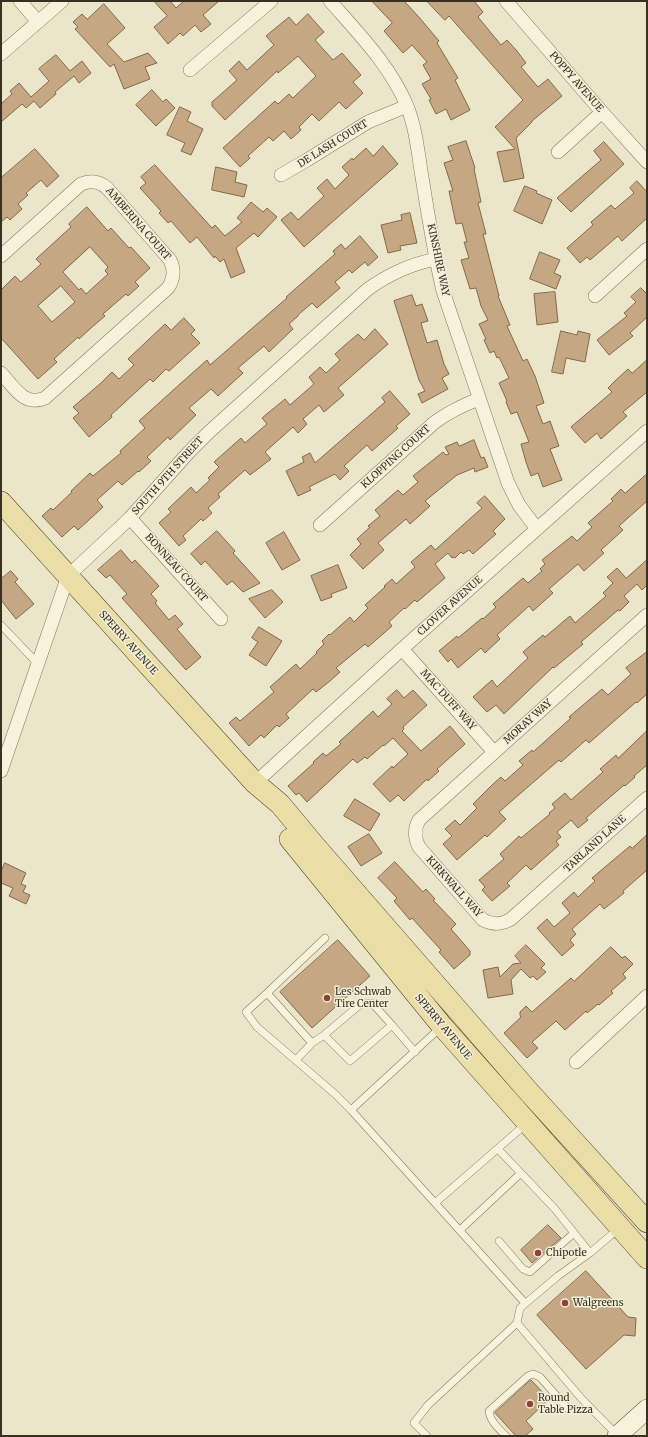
<!DOCTYPE html>
<style>
body{margin:0}
#map{position:relative;width:648px;height:1437px;overflow:hidden;background:#ebe6ca;font-family:Merriweather,serif}
canvas{display:block}
.frame{position:absolute;inset:0;border:2px solid #383022;pointer-events:none}
</style>
<div id="map">
<canvas width="648" height="1437"></canvas>
<div class="frame"></div>
</div>
<script>
const ctx = document.querySelector('canvas').getContext('2d');
ctx.lineJoin = 'round';
function fillPath(path, color) { ctx.fillStyle = color; ctx.fill(path, 'evenodd'); }
function strokePath(path, color, width, dash) { ctx.strokeStyle = color; ctx.lineWidth = width; ctx.lineCap = dash ? 'butt' : 'round'; ctx.setLineDash(dash || []); ctx.stroke(path); }
function label(font, color, halo, rows, align = 'center') {
  ctx.font = font + ' Merriweather,serif'; ctx.lineWidth = 3; ctx.setLineDash([]); ctx.textBaseline = 'middle'; ctx.strokeStyle = halo; ctx.fillStyle = color; for (const [text, x, y, turn = 0] of rows) {
    ctx.save(); ctx.translate(x, y); ctx.rotate((+turn || 0) * Math.PI / 180); ctx.textAlign = isNaN(turn) ? turn : align; if (halo) ctx.strokeText(text, 0, 0); ctx.fillText(text, 0, 0); ctx.restore();
  }
}
const building = new Path2D(`
 M154 1H170L176 8 184 1H219L203 15 211 24 201 32 195 25 183 36 180 33 168 44 154 27 167 16Z
 M372 1H404L418 16 439 41 437 43 458 78 455 80 470 110 451 120 446 109 436 114 429 100 431 99 422 84 431 79 423 65 427 62 412 45 403 53 384 31 392 23Z
 M427 1H474L483 12 478 17 501 45 507 40 517 51 526 63 521 67 538 87 548 79 562 96 532 121V122L516 138 524 178 504 182 497 152 515 149 495 127 523 100 449 16 445 20Z
 M104 4 125 28 107 44 124 62 148 53 157 63 145 67 150 79 124 89 114 64 110 67 75 29 78 27 73 22 82 14 87 19Z
 M308 14 324 32 315 40 333 60 342 53 361 75 353 82 363 93 346 109 339 102 319 121 312 114 299 127 301 130 291 139 284 131 273 141 269 137 248 156 250 158 240 167 223 148 275 101 278 104 289 94 293 98 316 76 298 56 278 73 277 71 225 120 212 106V102L237 80 229 71 239 61 247 70 274 45 266 36 289 17 296 25Z
 M56 55 70 71 82 61 91 73 79 83 74 76 55 92 56 94 40 108 34 101 26 108 22 104 1 122V104L12 94 10 91 19 83 31 97 49 81 39 69Z
 M152 90 163 102 166 99 175 108 156 126 136 105Z
 M180 107 191 112 187 121 203 129 191 155 181 151 185 143 167 135Z
 M466 141 475 168 474 169 481 202 478 203 486 234H483L499 296H498L510 325 507 326 523 361 527 359 535 376 544 403 536 406 543 424 550 421 559 446 550 449 562 480 543 487 538 473 531 476 526 462 521 444 529 442 517 412 511 414 506 402 507 401 499 383 509 378 499 357 497 358 494 351 490 353 484 340 486 339 479 324 488 320 481 306 476 288 470 289 461 260 469 258 464 242H467L462 223 456 224 449 191H453L444 163 453 160 448 147Z
 M604 142 624 164 571 212 557 198 601 160 594 151Z
 M383 146 398 164 304 247 281 220 291 212 298 220 324 196 317 188 327 179 335 189 349 175 342 167 352 158 353 160 366 148 373 156Z
 M35 149 59 176 47 187 41 180 26 193 28 195 18 204 22 209 10 220 7 217 1 222V178Z
 M155 165 212 228 215 225 225 236 242 222 237 218 251 202 263 212 267 208 277 217 258 237 254 233 236 248 245 272 231 278 224 259 220 262 215 256 214 258 197 237 190 243 171 221 168 223 159 213 161 211 140 188 146 183 141 177Z
 M216 167 237 172 235 182 247 185 244 197 212 190Z
 M637 181 647 192V218L622 241 618 236 590 260 587 257 580 263 567 248 593 225 591 222 611 205 615 209 634 193 630 188Z
 M525 186 537 191 536 193 552 200 542 224 514 211Z
 M87 207 108 231 111 228 129 248 131 247 150 268 135 282 139 286 128 296 126 294 103 314 105 316 91 328 79 339 78 337 54 359 57 362 38 379 1 338V290L15 276 21 282 41 264 36 259 71 227 69 224ZM90 247 108 267 105 271 108 274 86 294 81 288 79 290 63 272ZM61 286 75 302 52 322 38 306Z
 M410 213 417 243 400 246 401 250 388 253 381 225 402 220 401 215Z
 M360 236 378 257 368 266 365 262 352 273 349 270 335 282 340 288 317 308 312 303 298 315V316L289 324 293 329 269 352 264 346 238 368 243 373 218 396 211 389 189 408 196 415 170 440 168 437 147 457 151 461 139 472 138 471 122 485 118 481 97 500 103 507 78 530 74 526 62 537 42 516 51 508 53 510 72 492 71 491 90 473 93 476 121 453 120 451 145 428 139 421 180 384 207 360 210 365 287 298 286 297 335 254 333 251 341 244 345 249Z
 M540 252 560 260 554 273 561 276 556 289 530 279Z
 M641 288 647 294V317L630 333 633 336 609 355 597 340 627 316 624 313 636 302 631 297Z
 M555 292 558 322 537 325 534 294Z
 M412 295 416 306 422 304 428 321 421 323 427 343 437 340 444 364 449 374 442 378 448 389 422 403 418 394 425 391 419 380 394 301Z
 M184 318 195 330 191 334 200 343 169 371 166 369 153 382 150 379 111 415 112 417 89 437 73 418 79 413 73 407 101 383 112 372 119 379 134 365 128 359 165 324 171 330Z
 M375 329 388 344 338 388 344 395 324 412 319 405 303 419 307 424 298 433 293 427 265 452 271 459 250 475 245 470 218 494 220 497 208 508 212 513 203 521 201 519 183 536 186 540 179 546 159 523 171 512 168 509 191 487 196 493 210 480 208 478 219 467 214 462 241 438 245 443 267 424 262 418 285 399 290 405 314 384 309 377 320 367 326 373 340 360 335 354 345 345 358 334 364 340Z
 M561 331 577 335 578 331 590 334 585 362 566 358 563 374 552 372Z
 M647 360V392L623 412 627 416 601 439 597 433 585 443 571 427 612 392 608 388 615 381 628 369 632 373Z
 M390 391 410 414 396 426 398 428 372 451 367 445 344 466 349 471 340 480 335 474 309 487 311 490 298 496 286 471 304 462 302 457 310 453 315 463 385 402 382 398Z
 M474 440 481 458 484 457 488 467 475 472 474 468 457 475 425 501 430 506 410 524 406 519 378 543 384 550 363 569 350 555 361 544 357 539 370 527 368 526 380 516 375 510 398 490 403 495 418 482 413 476 443 452 446 455 449 454 445 447 457 442 459 446Z
 M647 474V501L619 526 623 530 601 550 604 553 584 571 578 564 549 589 553 593 533 611 529 606 497 635 500 639 485 653 481 648 458 668 451 659 448 662 439 651 457 636 458 638 482 618 483 619 496 607 493 604 523 578 528 583 542 571 540 569 545 564 542 560 572 536 577 541 592 527 588 523 613 501 611 499 621 489 625 493Z
 M485 496 505 519 493 531 496 534 473 554 469 550 463 554 461 552 455 558 453 557 452 558 448 553 435 564 445 578 417 602 415 600 405 609 404 608 389 622 392 626 368 647 365 644 336 668 340 672 330 681 316 692 313 689 286 714 289 718 279 727 277 725 264 738 261 735 249 746 229 723 236 717 240 721 274 692 270 687 296 664 300 669 317 653 316 652 324 644 322 641 329 634 330 635 350 617 354 622 368 608 365 605 385 587 384 586 392 579 396 584 415 567 411 562 431 545 435 550 482 508 477 503Z
 M217 531 235 551 233 553 260 583 243 592 232 581 227 585 205 561 201 565 191 554Z
 M284 532 300 560 282 570 266 543Z
 M121 550 132 563 135 560 159 586 151 594 157 601 155 603 169 620 175 615 183 624 177 629 201 657 186 670 122 598 127 594 110 575 106 578 98 570Z
 M647 560V585L642 590 637 584 624 596 629 602 620 611 618 610 581 642 583 644 554 668 553 667 504 714 496 705 487 712 473 697 492 680 497 687 528 658 523 652 543 635 545 637 570 616 575 623 606 596 603 593 613 583 607 577 617 568 626 578Z
 M338 565 347 588 331 594 332 597 321 601 311 576Z
 M11 571 18 579 15 582 34 604 16 619 1 600V579Z
 M272 590 283 602 265 618 249 599Z
 M259 627 282 641 266 666 249 655 258 642 252 638Z
 M647 652V694L637 703 636 702 589 743 586 740 561 762 559 760 499 812 506 819 487 837 485 835 457 860 443 844 452 836 445 829 455 820 460 825 477 808 473 804 492 785 501 777 505 781 523 765 519 761 532 750 533 752 571 718 569 717 602 689 608 695 631 674 626 668Z
 M397 690 404 698 413 690 427 705 403 727 404 729 402 731 421 751 450 726 465 744 437 769 439 771 428 781 427 779 404 801 398 795 390 802 373 784 392 766 393 768 408 754 393 738 384 746 383 745 367 759 365 757 357 763 353 759 307 802 299 793 296 795 288 786 314 763 313 762 323 753 326 756 341 744 339 742 373 711 378 717 392 704 387 699Z
 M647 731V765L634 776 635 777 625 786 624 785 586 818 588 820 578 828 571 820 557 832 561 837 556 841 559 845 531 870 526 865 507 883 510 886 492 901 482 890 485 887 479 880 504 859 500 854 519 836 521 838 550 814 549 813 555 808 552 804 565 793 571 800 603 772 600 769 616 755 618 758Z
 M355 799 380 814 370 831 344 816Z
 M369 834 382 853 361 866 348 847Z
 M647 835V870L623 891 624 893 604 909 600 904 572 929 576 934 570 940 574 945 562 956 537 928 547 919 554 927 570 913 562 903 574 892 578 897 595 881 592 878 630 846 632 848Z
 M395 862 423 892 426 889 435 899 433 900 456 924 451 929 470 951V955L454 969 439 952 441 950 412 918 410 920 394 901 397 898 378 878Z
 M5 863 26 873 21 884 26 886 23 892 30 895 26 904 9 896 13 888 1 883V872Z
 M338 940 370 976 312 1028 280 992Z
 M526 945 545 964 541 968 546 972 537 980 533 976 530 978 521 969 511 980 513 994 488 998 483 970 498 967 500 977 513 964 521 963 515 956Z
 M611 947 622 958 625 956 633 964 623 974 626 978 611 991 613 993 599 1005 598 1004 587 1013 586 1011 565 1030 556 1021 532 1042 538 1048 527 1058 504 1033 521 1017 520 1015V1012L526 1006 532 1012 571 978 574 981Z
 M548 1225 561 1238 532 1263 521 1250Z
 M586 1271 628 1317 636 1318 635 1336 624 1335 586 1369 537 1315Z
 M531 1380 549 1399 526 1421 533 1429 525 1436H516L495 1413Z`);
const lane = new Path2D(`
 M1 625 38 664
 M325 938 267 993 312 1043 324 1035 350 1061 392 1025 415 1052
 M267 993 246 1012 257 1027 335 1094 351 1110
 M440 1028 351 1110 435 1203 526 1124
 M324 1035 362 1003H372L392 1025
 M296 1060 312 1043
 M498 1149 555 1209 590 1253
 M435 1203 525 1303
 M460 1230 521 1173
 M499 1241 523 1269 530 1272 574 1233
 M517 1323 581 1398 616 1434
 M427 1436 414 1423 428 1405 517 1323 520 1308 558 1276 590 1253 618 1229
 M506 1436C499 1429 490 1421 489 1411L528 1376 533 1374 540 1377 568 1409`);
const street = new Path2D(`
 M20 1 38 22
 M330 1C358 33 390 65 407 106 416 128 418 153 422 177 428 215 434 253 443 291L508 483 519 505 537 529
 M506 1 602 112 647 162
 M1 54 62 1
 M190 70 271 1
 M558 152 602 112
 M281 175 307 160 368 122 407 106
 M1 256 81 184C91 180 99 181 107 188L170 260C175 270 174 279 168 288L45 398C24 407 14 387 1 373
 M595 296 647 249
 M130 518 221 619
 M320 525 435 422C449 412 463 405 479 399
 M647 615 419 820C414 829 414 837 419 847L483 920C493 925 501 925 511 919L647 798
 M402 649 494 752
 M1 771 68 576 130 518 189 452 209 432 368 289C389 274 411 264 436 259
 M255 783 402 649 647 431
 M576 1062 647 996`);
const secondary = new Path2D(`
 M617 1436 647 1409`);
const primary = new Path2D(`
 M1 502 255 783 280 804 315 846 529 1092 647 1222
 M290 839 442 1026 647 1258`);
const markers = [
 [327,998,4,"#8f4135"],
 [538,1253,4,"#8f4135"],
 [565,1303,4,"#8f4135"],
 [530,1404,4,"#8f4135"]
];
const streetNames = [
 ["POPPY AVENUE",576,82,49],
 ["DE LASH COURT",333,144,-32],
 ["AMBERINA COURT",138,224,49],
 ["KINSHIRE WAY",438,260,78],
 ["KLOPPING COURT",396,457,-42],
 ["SOUTH 9TH STREET",168,476,-48],
 ["BONNEAU COURT",176,568,48],
 ["CLOVER AVENUE",450,606,-42],
 ["SPERRY AVENUE",128,643,48],
 ["MAC DUFF WAY",448,700,48],
 ["MORAY WAY",528,722,-42],
 ["TARLAND LANE",595,844,-42],
 ["KIRKWALL WAY",454,887,48],
 ["SPERRY AVENUE",443,1027,50]
];
const poiNames = [
 ["Les Schwab",335,992],
 ["Tire Center",335,1004],
 ["Chipotle",546,1253],
 ["Walgreens",573,1303],
 ["Round",538,1398],
 ["Table Pizza",538,1410]
];
fillPath(building, '#c5a883');
strokePath(building, '#836848', 1);
strokePath(lane, '#867960', 8);
strokePath(street, '#867960', 14);
strokePath(secondary, '#685b43', 20);
strokePath(primary, '#544733', 22);
strokePath(lane, '#f6f2dc', 7);
strokePath(street, '#f6f2dc', 13);
strokePath(secondary, '#f6f2dc', 19);
strokePath(primary, '#eadea6', 21);
for (const [x, y, r, color] of markers) { const dot = new Path2D(); dot.arc(x, y, r, 0, 2 * Math.PI); ctx.fillStyle = color; ctx.fill(dot); strokePath(dot, '#f3efd9', 1.5); }
label('10px', '#383022', '#f3efd9', streetNames);
label('10px', '#383022', '#f3efd9', poiNames, 'left');
</script>
